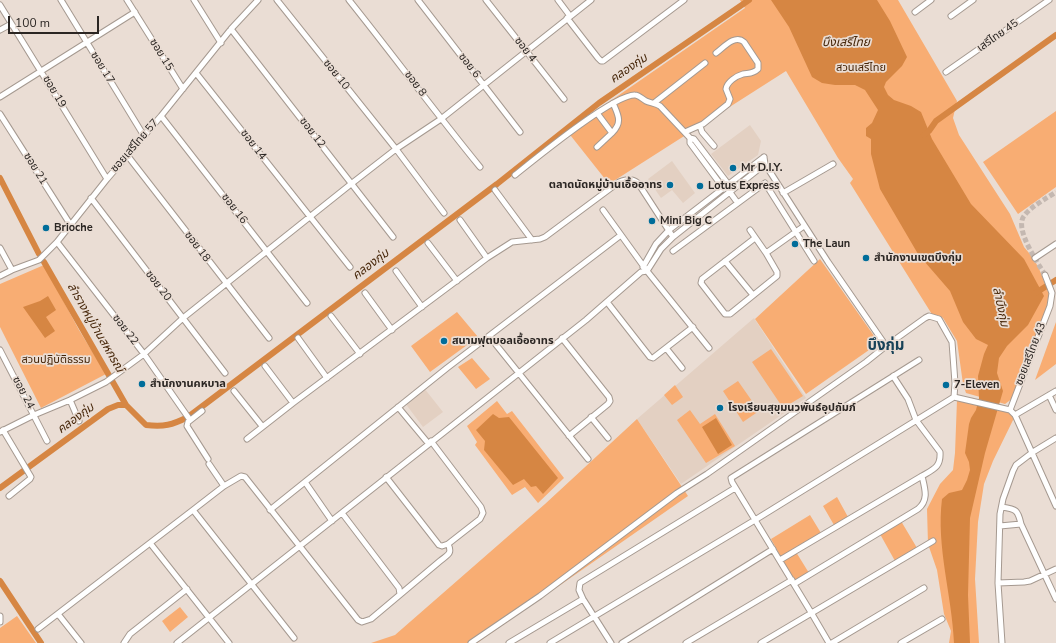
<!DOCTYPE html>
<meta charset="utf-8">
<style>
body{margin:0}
#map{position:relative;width:1056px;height:643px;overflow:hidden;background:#eaddd4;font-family:"Nunito Sans",sans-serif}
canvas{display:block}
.scale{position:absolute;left:8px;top:16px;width:91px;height:18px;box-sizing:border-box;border:2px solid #2b2623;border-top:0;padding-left:5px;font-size:12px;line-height:14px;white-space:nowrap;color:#2b2623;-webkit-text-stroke:3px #eaddd4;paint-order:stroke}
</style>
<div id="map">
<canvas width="1056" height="643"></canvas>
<div class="scale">100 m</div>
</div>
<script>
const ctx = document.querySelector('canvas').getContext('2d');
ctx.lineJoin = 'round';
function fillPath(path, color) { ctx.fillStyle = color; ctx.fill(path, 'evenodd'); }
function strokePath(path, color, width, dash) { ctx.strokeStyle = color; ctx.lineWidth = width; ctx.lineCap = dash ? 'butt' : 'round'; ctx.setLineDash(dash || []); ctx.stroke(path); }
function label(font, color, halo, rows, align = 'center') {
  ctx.font = font + ' "Nunito Sans","Noto Sans Thai",sans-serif'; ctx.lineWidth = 3.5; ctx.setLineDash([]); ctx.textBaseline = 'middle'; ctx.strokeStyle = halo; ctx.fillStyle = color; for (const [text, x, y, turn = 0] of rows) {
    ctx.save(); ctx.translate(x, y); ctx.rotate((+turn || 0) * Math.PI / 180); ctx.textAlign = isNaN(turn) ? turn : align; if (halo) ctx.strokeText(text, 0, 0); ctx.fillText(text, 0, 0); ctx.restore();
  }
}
const built = new Path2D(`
 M750 125 761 141 758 155 728 176 711 154Z
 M672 161 695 193 683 203 672 190 661 198 648 179Z
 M754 318 806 398 681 484 637 419Z
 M424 388 443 412 423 427 405 403Z`);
const green = new Path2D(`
 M740 0H898L957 101 953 118 959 135 1010 214 1024 247 1034 259 1040 271 1051 299 1013 398 1005 404 966 393 963 384 957 341 943 318 938 315 933 316 850 183 853 179 838 158 786 71 609 184 567 131 745 8Z
 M1056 111V187L1018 214 983 162Z
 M820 259 879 343 806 394 755 319Z
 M44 265 79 330 106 374 41 408 0 327V284Z
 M457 312 478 337 430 372 411 346Z
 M1056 322V364L1035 380Z
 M771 349 803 396 783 408 752 362Z
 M472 358 490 379 476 389 458 367Z
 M738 381 759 411 743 422 723 391Z
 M675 385 683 397 672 405 664 395Z
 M957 400 1008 412 1014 418 993 461 984 484 978 522 975 579 979 643H949L951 631 944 614 937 570 928 544 927 509 940 484 953 470 955 453Z
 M497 401 507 414 512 411 564 478 538 503 525 487 512 495 475 445 477 442 467 426Z
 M690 410 700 424 715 414 735 446 706 463 677 420Z
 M637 419 688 496 477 643H371L395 635 545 504Z
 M837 497 848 517 834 525 823 506Z
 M810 515 821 533 781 557 771 539Z
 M901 521 917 548 895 561 880 534Z
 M796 552 809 573 794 583 781 561Z
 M180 607 188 617 170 632 162 621Z
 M17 616 36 643H0V628Z`);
const water = new Path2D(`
 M771 0H877L890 21 907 57 902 66 886 82 884 87 888 95 894 100 911 106 921 112 932 139 971 204 1024 259 1044 296 1028 325 1007 346 999 358 997 373 1003 391 985 453 970 518 968 595 970 643H954C952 595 936 547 942 499L949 493 962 490 967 480 970 470 969 462 965 453 969 424 971 418 976 410 979 398 978 376 984 354 988 345 976 339 963 322 950 291 918 254 880 189 871 154V139L866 136V128L872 123 878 110 865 90 855 85H835L822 83 812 77 789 27Z
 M48 296 56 310 46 317 55 331 45 338 23 307 40 301Z
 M493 414 499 418 509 417 558 478 543 494 536 486 531 487 524 479 513 485 484 450 485 441 476 430Z
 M716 418 732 445 718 454 702 427Z`);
const canal = new Path2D(`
 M924 135 929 131 936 121 1056 35
 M0 178 39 254
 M44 262 126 405
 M1034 294 1056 280
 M0 488 108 409 118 405H126L146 425C164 427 172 425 188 417L497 184 599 103 749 0
 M0 581 41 643`);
const streetTunnel = new Path2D(`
 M1045 275C1038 263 1014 229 1024 216 1030 207 1047 198 1056 192`);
const street = new Path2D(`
 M61 0 144 136
 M127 0 183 89
 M194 0 221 43
 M277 0 396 149 444 213
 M349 0C393 55 435 112 480 167
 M418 0 520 132
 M486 0 564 99
 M558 0 570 16
 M0 5 107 179
 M915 12 931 0
 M951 16 973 0
 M567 18 598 58 601 61H603L684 0
 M231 29 393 237
 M0 30 11 24
 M946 72 1049 0
 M196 73 350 267
 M0 97 135 12
 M654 103 705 63
 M0 114 70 224
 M161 116 307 303
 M700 126 702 132 714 146
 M685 132 703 124 728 104 730 99 726 89C727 82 736 76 743 74 749 73 753 74 758 69V63L744 42C735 34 724 47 716 53
 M612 133C623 122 618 115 613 103
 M690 138V143L724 189
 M597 147 612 133 597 113
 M127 155 269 338
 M515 175C535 159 614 94 635 95 639 95 642 99 646 101 650 103 655 103 660 106L690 138 694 139 732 189
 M495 190 532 240
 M729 191 737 202
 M783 193 833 164
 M91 198 225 373
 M603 210 647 271 709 348
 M460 220 487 258
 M750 230 766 253
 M755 238 702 279 701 283 725 314H730L777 276V272L766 253 804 226
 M57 242 144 354 190 420
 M428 243 457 281
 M0 248 12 270
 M673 251 765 183 814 261
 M1035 258 1056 244
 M725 261 753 295
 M643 267 656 244 669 230 764 157
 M396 271 422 307
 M0 276 12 270 39 260 57 242 107 179 161 116 231 29 258 0
 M365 293 392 330
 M607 302 650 357 653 358 693 327
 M331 316 360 354
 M489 336 588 459
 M298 338 327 378
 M562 338 609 397 610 401 608 404 569 436
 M666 348 682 368
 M0 350 47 441
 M265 366 293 403
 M234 391 262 426
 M1049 395 1056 410
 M954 397 1010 410 1015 415 1056 506
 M70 400 79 421
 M398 407 428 443
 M1010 410 1050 306 1052 293 1045 275
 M202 411 188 422 187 426 208 459
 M1015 415 1056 391
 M591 417 608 438
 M3 430 31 477 30 479 9 496
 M0 432 34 415 70 400 106 382 144 354 183 318 351 184 396 149 441 119 591 0
 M247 439 293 403 487 258 512 242 540 239 545 237 619 182C627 179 631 178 638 183L673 237
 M209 464 224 486
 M386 477 439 545 442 546 448 544 480 519 483 513 481 507 431 441
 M305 482 332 521
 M1002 507C1016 509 1018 510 1021 524
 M193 510 294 638
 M270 510 447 368 621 235
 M342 513 399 588 400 594
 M1000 526 1021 524 1056 599
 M150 543 229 643
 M780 560 922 476C934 469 941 467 940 452L916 420 908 399 893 376
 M998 583 1024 582 1030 581 1056 569
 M794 584 918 509C929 500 925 489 922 476
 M58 614 81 643
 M0 616V622
 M38 629 193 510 224 486 241 476 245 477 358 620 362 622 371 619 440 561C447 555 453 554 448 544
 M124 643 130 634 187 589
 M177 643 586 320 641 272 647 271 661 249 673 237 765 164
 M471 643 540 596 677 493 707 474 866 362 886 346
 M509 643 583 599
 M550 643 755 520 954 397 955 383 952 342 939 319 929 316 925 318 886 346 828 262 765 164 764 157
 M611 643 583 599 579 590 580 583 735 488
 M622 643 773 549
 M686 643 792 580
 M761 643 933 541
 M829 643 812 614 732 482 731 478 919 360
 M832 643 924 588
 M901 643 942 619
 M1002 643 998 583 1000 514 1003 499 1013 471 1016 465 1033 452 1056 438`);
const markers = [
 [733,168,4,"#006d9a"],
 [670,185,4,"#006d9a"],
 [700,186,4,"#006d9a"],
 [652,221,4,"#006d9a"],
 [46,228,4,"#006d9a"],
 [795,244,4,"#006d9a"],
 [866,258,4,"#006d9a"],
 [444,341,4,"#006d9a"],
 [142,384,4,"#006d9a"],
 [946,385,4,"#006d9a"],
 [720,408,4,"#006d9a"]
];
const streetNames = [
 ["เสรีไทย 45",998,36,-35],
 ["ซอย 4",525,50,52],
 ["ซอย 15",161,55,58],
 ["ซอย 6",469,66,52],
 ["ซอย 17",102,68,58],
 ["ซอย 10",336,75,51],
 ["ซอย 8",415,84,53],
 ["ซอย 19",54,92,59],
 ["ซอย 12",312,133,52],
 ["ซอย 14",253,145,52],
 ["ซอยเสรีไทย 57",135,146,-49],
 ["ซอย 21",35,169,58],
 ["ซอย 16",234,209,52],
 ["ซอย 18",197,247,52],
 ["ซอย 20",158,286,53],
 ["ซอย 22",125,330,52],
 ["ซอยเสรีไทย 43",1031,354,-69],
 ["ซอย 24",23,393,62]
];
const parkNames = [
 ["สวนเสรีไทย",861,68],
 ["สวนปฏิบัติธรรม",56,360]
];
const poiNames = [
 ["Mr D.I.Y.",741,168],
 ["ตลาดนัดหมู่บ้านเอื้ออาทร",662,185,"right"],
 ["Lotus Express",708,186],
 ["Mini Big C",660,221],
 ["Brioche",54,228],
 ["The Laun",803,244],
 ["สำนักงานเขตบึงกุ่ม",874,258],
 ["สนามฟุตบอลเอื้ออาทร",452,341],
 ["สำนักงานคหบาล",150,384],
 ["7-Eleven",954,385],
 ["โรงเรียนสุขุมนวพันธ์อุปถัมภ์",728,408]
];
const waterNames = [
 ["บึงเสรีไทย",846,43],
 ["คลองกุ่ม",629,69,-34],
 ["คลองกุ่ม",371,265,-37],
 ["ลำบึงกุ่ม",1000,307,78],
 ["ลำรางหมู่บ้านสหกรณ์",95,328,60],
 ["คลองกุ่ม",76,419,-36]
];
const districtNames = [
 ["บึงกุ่ม",886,346]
];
fillPath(built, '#e3d0c2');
fillPath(green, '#f8ad73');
fillPath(water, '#d68643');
strokePath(canal, '#d68643', 6);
strokePath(streetTunnel, '#c4b8b1', 5, [5, 2.5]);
strokePath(street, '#a59990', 7);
strokePath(street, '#fff', 5);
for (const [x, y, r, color] of markers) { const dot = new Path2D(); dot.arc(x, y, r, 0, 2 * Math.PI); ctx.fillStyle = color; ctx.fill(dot); strokePath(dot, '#eaddd4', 1.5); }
label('11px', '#2b2623', '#eaddd4', streetNames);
label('11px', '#442407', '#eaddd4', parkNames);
label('bold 11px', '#2b2623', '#eaddd4', poiNames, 'left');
label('italic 12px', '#462609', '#eaddd4', waterNames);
label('bold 15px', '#184258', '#eaddd4', districtNames);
</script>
